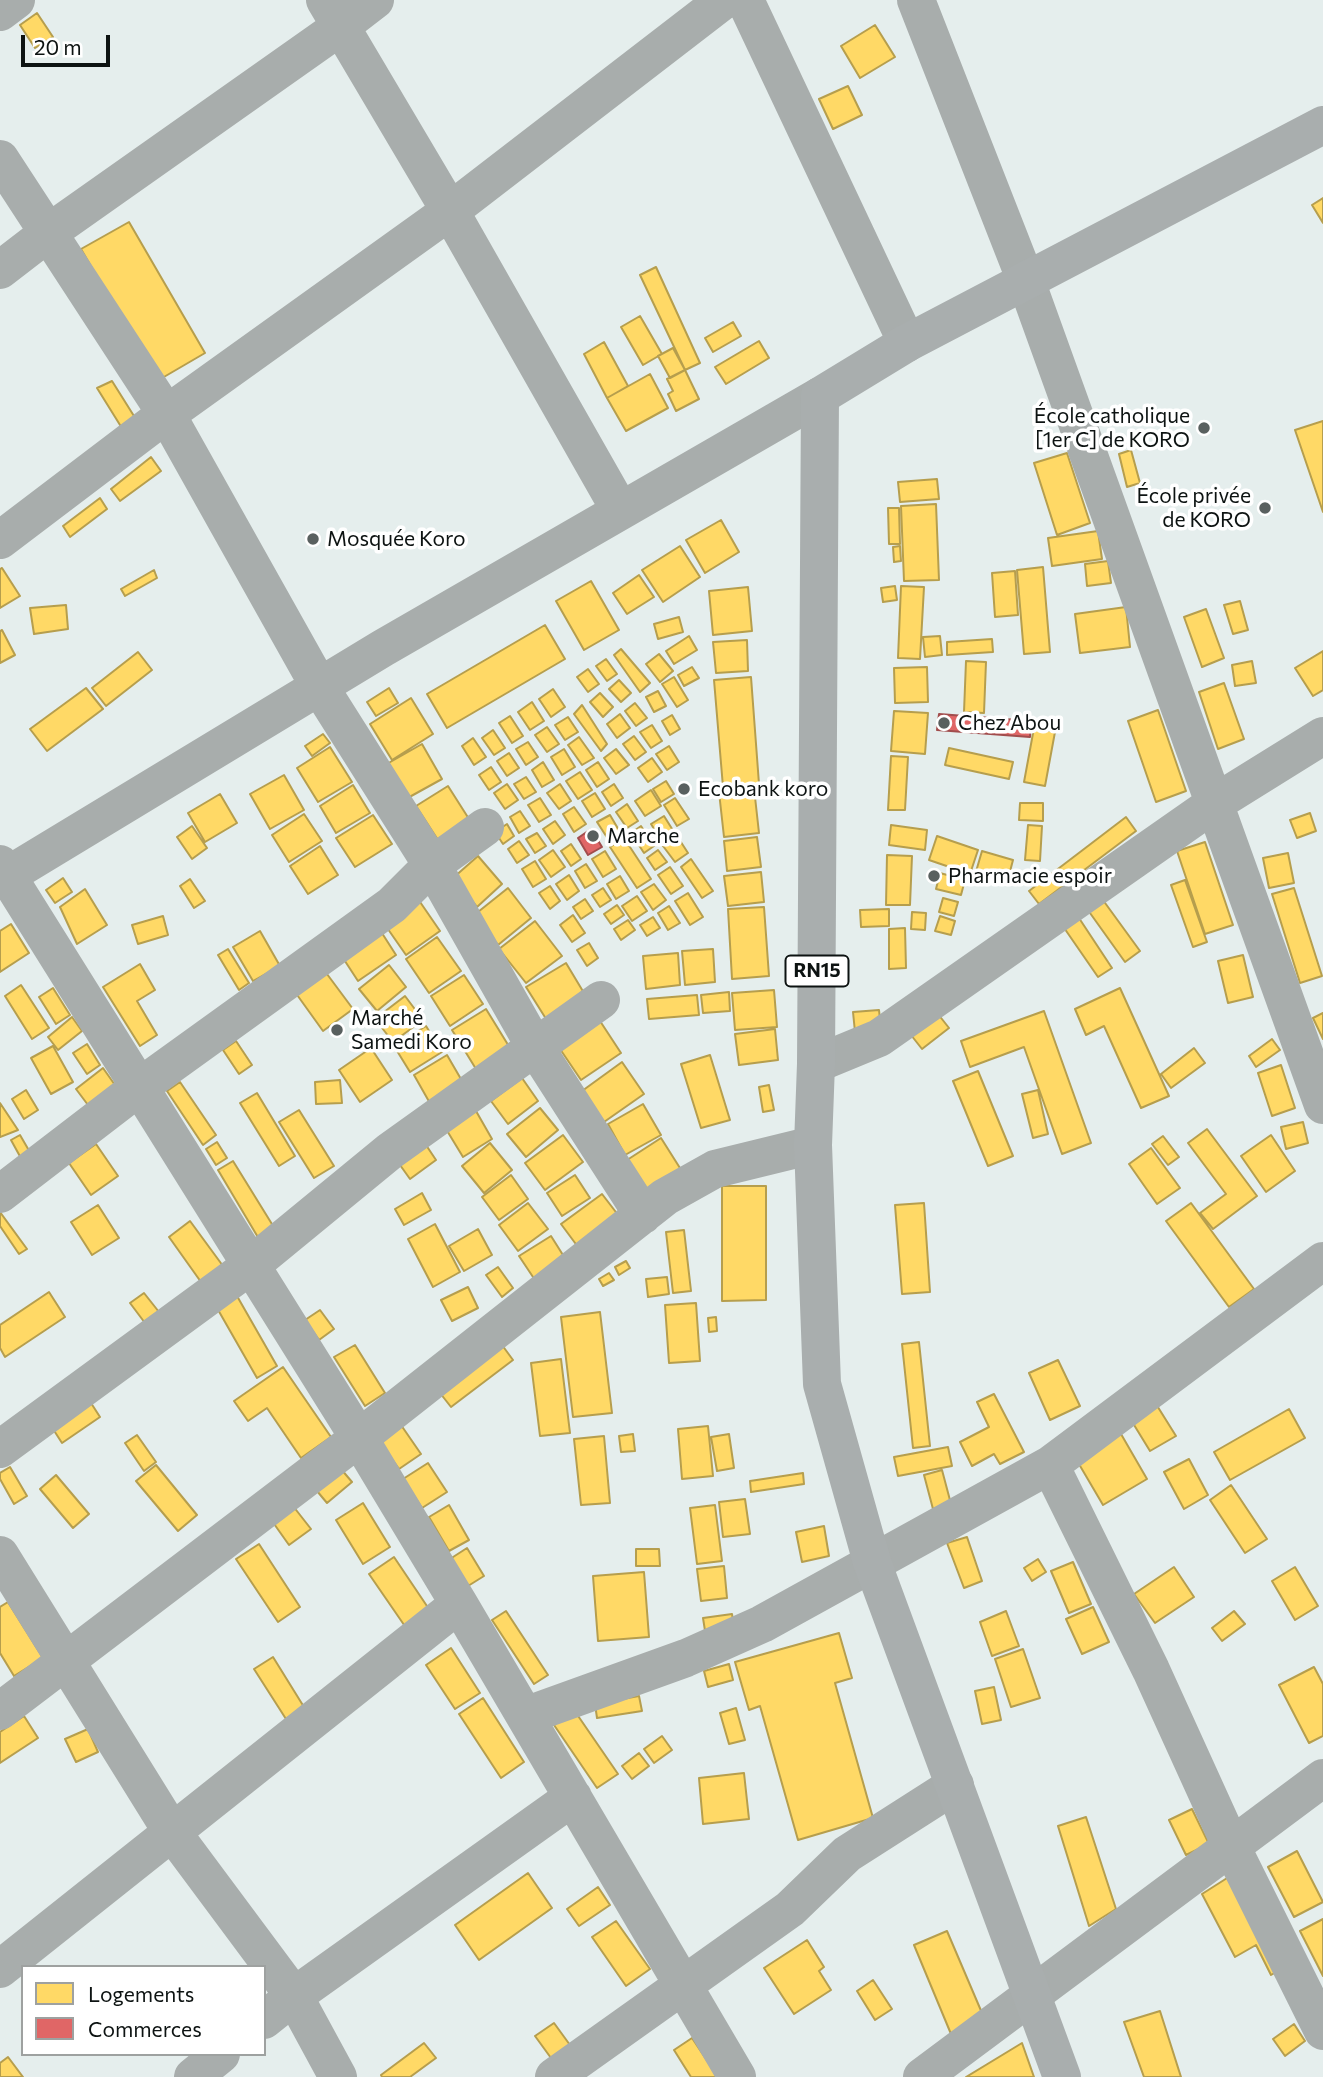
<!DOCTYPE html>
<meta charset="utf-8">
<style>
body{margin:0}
#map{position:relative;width:1323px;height:2077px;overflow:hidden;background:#e5eeed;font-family:Commissioner,sans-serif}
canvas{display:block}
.legend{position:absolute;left:21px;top:1965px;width:245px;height:91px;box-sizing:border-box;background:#fff;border:2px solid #9ea1a0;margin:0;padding:9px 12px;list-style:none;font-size:21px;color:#0d1312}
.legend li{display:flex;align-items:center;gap:14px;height:35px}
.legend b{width:35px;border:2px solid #9ea1a0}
.scale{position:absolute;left:21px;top:35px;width:89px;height:32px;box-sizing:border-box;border:4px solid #0d1312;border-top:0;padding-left:9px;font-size:21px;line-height:24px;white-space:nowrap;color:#0d1312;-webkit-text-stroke:5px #fff;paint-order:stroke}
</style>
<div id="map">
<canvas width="1323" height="2077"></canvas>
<ul class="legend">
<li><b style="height:19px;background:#ffd966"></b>Logements</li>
<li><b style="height:19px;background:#e06666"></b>Commerces</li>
</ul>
<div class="scale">20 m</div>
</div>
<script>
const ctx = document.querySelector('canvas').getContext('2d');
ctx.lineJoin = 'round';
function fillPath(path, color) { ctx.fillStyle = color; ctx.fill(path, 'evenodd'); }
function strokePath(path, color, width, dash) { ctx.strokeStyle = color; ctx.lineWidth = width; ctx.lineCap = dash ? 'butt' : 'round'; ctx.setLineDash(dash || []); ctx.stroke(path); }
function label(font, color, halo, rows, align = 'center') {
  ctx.font = font + ' Commissioner,sans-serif'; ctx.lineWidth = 7; ctx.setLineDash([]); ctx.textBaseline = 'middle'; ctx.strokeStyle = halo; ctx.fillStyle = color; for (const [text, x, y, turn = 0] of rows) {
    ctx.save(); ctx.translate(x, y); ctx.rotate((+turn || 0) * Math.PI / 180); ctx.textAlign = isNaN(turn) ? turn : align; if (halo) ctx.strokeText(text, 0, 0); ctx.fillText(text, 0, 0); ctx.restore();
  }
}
const homes = new Path2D(`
 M37 13 53 37 35 48 20 25Z
 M875 25 895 57 860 78 841 46Z
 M848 86 862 115 833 129 819 99Z
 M1323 198V223L1312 205Z
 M129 222 205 353 157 381 81 249Z
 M656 267 700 363 685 370 640 275Z
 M640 316 662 354 643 365 621 327Z
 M733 322 741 336 713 352 705 338Z
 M759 341 769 358 726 384 715 367Z
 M604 342 628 386 607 398 584 354Z
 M673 348 685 370 670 378 658 356Z
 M685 370 699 399 676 411 668 394 673 391 667 379Z
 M650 374 668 408 626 431 607 398Z
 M112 381 139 424 125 433 97 388Z
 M1323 421V512L1295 430Z
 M1131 450 1140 483 1127 487 1119 454Z
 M1067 453 1090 523 1057 535 1034 463Z
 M151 457 161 471 120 501 111 489Z
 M937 479 939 499 900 502 898 482Z
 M100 498 107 509 70 537 63 526Z
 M936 504 939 580 904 581 901 506Z
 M888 508H899L900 544H889Z
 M721 520 739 552 705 573 686 540Z
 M1098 531 1102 559 1052 566 1048 538Z
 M680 546 700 577 663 602 642 570Z
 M900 546 901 561 894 562 893 547Z
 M1108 561 1111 583 1087 586 1085 564Z
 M1043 567 1050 652 1024 654 1017 570Z
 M2 568 20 596 0 608V569Z
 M154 570 157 578 125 596 121 589Z
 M1015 571 1018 615 995 617 992 573Z
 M639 575 654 597 627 614 613 593Z
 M591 581 619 630 584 650 556 601Z
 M895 586 897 600 883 602 881 588Z
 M901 586 924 587 920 659 898 658Z
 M748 587 752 631 713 635 709 591Z
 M1240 601 1248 630 1233 634 1224 605Z
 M66 605 68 629 34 634 30 608Z
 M1126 607 1130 647 1080 653 1075 614Z
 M1206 609 1224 658 1202 667 1184 617Z
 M679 617 683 632 658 639 654 624Z
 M545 625 565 659 447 728 427 694Z
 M2 630 15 655 0 663V631Z
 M689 636 697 650 674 664 666 651Z
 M940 636 942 655 925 657 923 637Z
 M992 639 993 652 947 655V642Z
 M747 640 748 671 716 673 713 642Z
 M621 649 650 683 640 692 614 655Z
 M1323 651V690L1313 696 1295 668Z
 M138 652 152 670 106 706 92 688Z
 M659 654 673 671 660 682 646 664Z
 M606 659 617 674 607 681 596 666Z
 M966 661 986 662 984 713 964 712Z
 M1252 661 1256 683 1235 686 1232 665Z
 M692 667 699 678 684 686 678 675Z
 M927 667 928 702 895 703 894 668Z
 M588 669 599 684 588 692 577 677Z
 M674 677 688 700 677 707 662 684Z
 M751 677 759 784 723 787 714 680Z
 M619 680 631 693 621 702 609 689Z
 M1224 683 1244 739 1218 749 1199 692Z
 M86 688 103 709 47 751 30 729Z
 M389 688 398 703 376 716 367 702Z
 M553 689 565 707 551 717 539 699Z
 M658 691 666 706 654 712 646 697Z
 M600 693 613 707 603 717 590 702Z
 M411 698 433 734 392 760 370 724Z
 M532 702 544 721 530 730 518 712Z
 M635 703 647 718 636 726 625 711Z
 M582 705 607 744 601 751 574 714Z
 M1158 710 1186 791 1156 802 1128 721Z
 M894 711 928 713 925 754 891 751Z
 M620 714 630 728 617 738 607 724Z
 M672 715 680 729 670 735 662 721Z
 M510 716 523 736 512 743 499 723Z
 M568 717 578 732 565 740 555 725Z
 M652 725 662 741 651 748 640 732Z
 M547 727 559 744 547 752 535 735Z
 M1034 728 1055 732 1045 786 1024 782Z
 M493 730 505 748 494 755 482 738Z
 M323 734 330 743 312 756 305 746Z
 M634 736 646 752 635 760 623 744Z
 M579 737 594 758 582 765 568 745Z
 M473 738 486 757 474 765 462 746Z
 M528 742 538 757 526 765 516 749Z
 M422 744 442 779 404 800 385 765Z
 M669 746 679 762 667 770 656 754Z
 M330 747 352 782 318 802 297 768Z
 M949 748 1013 762 1009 779 945 765Z
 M564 749 575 767 562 775 551 757Z
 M616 749 629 765 616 774 604 758Z
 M509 753 519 768 507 776 497 761Z
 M891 756 908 757 905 810H888Z
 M652 758 662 772 648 782 638 768Z
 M543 762 554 780 542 787 532 770Z
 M598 762 609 779 597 787 586 770Z
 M491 767 501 782 489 790 479 775Z
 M580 772 592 790 578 799 566 781Z
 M284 775 304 810 270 829 250 794Z
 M526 777 536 792 524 799 514 784Z
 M666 781 674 794 661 802 653 789Z
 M507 784 518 800 505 809 494 793Z
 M560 784 571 801 559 809 547 793Z
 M614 784 623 798 611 806 602 792Z
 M353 785 370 813 336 833 320 806Z
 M448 786 469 819 438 840 416 806Z
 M754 788 759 833 724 837 719 792Z
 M651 790 661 806 645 816 635 801Z
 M595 793 605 809 592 817 582 801Z
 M220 794 237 823 205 842 188 813Z
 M540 798 551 815 539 822 528 805Z
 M675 798 689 819 677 826 664 805Z
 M1020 803H1043V821L1019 820Z
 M627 804 638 821 627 828 616 812Z
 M574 807 586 824 574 832 563 814Z
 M520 811 530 826 519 833 510 817Z
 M1310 813 1316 831 1297 838 1290 820Z
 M304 814 322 841 289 862 272 835Z
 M373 815 392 844 355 867 336 838Z
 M610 815 620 832 608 839 597 822Z
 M664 816 674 832 661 840 651 824Z
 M1126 817 1136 831 1039 904 1029 891Z
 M555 821 565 835 553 844 543 829Z
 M507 824 514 836 503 844 495 832Z
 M891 825 927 830 925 850 889 845Z
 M1028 825 1042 826 1040 861 1025 860Z
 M192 826 207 848 192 859 177 837Z
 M641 826 654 846 644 853 631 833Z
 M537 833 546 846 535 853 526 839Z
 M677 836 688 853 675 862 663 846Z
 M937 836 978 850 970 874 929 860Z
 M757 837 761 867 727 871 724 841Z
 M624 838 651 879 637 888 610 847Z
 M519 841 529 855 517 863 508 849Z
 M1205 842 1233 925 1205 934 1177 851Z
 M571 844 581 859 571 866 561 851Z
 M320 846 338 875 308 894 290 866Z
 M553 850 565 867 551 877 539 860Z
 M658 850 667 862 655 870 647 858Z
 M605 851 616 869 603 877 592 859Z
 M982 851 1013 860 1007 883 975 875Z
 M1288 853 1294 883 1269 888 1263 858Z
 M887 855 912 856 910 905H886Z
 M478 856 502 884 477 907 453 878Z
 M691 859 713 891 702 898 681 867Z
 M535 861 546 879 533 887 522 869Z
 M586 864 597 881 585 888 575 871Z
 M670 867 683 886 671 894 658 875Z
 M761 872 764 902 728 906 724 876Z
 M940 873 965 880 961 895 936 889Z
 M569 875 579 891 567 900 556 884Z
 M620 876 629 891 616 899 607 884Z
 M63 878 72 892 55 903 46 890Z
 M190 879 205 901 194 908 180 886Z
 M1185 880 1207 942 1193 947 1171 885Z
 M654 884 666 900 653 910 641 892Z
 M550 886 560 901 550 909 539 893Z
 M508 888 531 918 498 945 473 916Z
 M603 888 611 900 600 907 592 895Z
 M1294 888 1322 976 1300 983 1272 894Z
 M85 889 107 925 77 944 60 907Z
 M688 893 703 917 690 925 675 901Z
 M637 896 647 911 632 921 622 906Z
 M1100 896 1140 951 1125 962 1085 906Z
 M943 898 958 902 954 916 939 912Z
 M418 899 440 931 406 955 383 922Z
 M585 899 593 911 581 919 573 907Z
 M617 905 624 915 611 924 604 914Z
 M669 906 680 923 668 930 658 913Z
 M764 907 769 976 732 979 728 909Z
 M889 909V926L861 927 860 910Z
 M912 912 926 913 925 930 911 929Z
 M1075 912 1112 968 1098 977 1060 922Z
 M573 915 585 933 572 942 560 925Z
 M163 916 168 935 138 944 132 925Z
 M940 916 955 921 951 935 935 931Z
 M653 917 660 928 647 936 640 925Z
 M628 920 635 930 621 940 614 929Z
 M535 921 562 956 526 983 499 949Z
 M11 924 29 953 0 972V931Z
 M905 928 906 968 889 969V929Z
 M380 930 396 955 358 981 341 955Z
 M260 931 280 966 253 981 233 947Z
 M437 937 461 971 429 993 406 959Z
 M589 943 598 958 587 966 577 950Z
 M228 949 249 983 239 990 218 955Z
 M713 949 715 982 685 985 682 951Z
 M678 953 680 985 646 989 643 956Z
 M1243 955 1253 997 1228 1003 1218 961Z
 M566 963 587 998 548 1022 526 987Z
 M140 964 155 990 137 1001 157 1035 140 1046 103 987Z
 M389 965 406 987 377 1011 359 989Z
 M324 970 353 1009 323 1031 295 992Z
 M464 975 483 1004 450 1026 431 996Z
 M21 985 49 1028 32 1039 5 996Z
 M53 988 70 1015 56 1024 39 997Z
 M1120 988 1169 1096 1141 1108 1104 1026 1086 1035 1075 1009Z
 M774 990 777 1027 735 1030 732 993Z
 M729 992 730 1011 703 1013 701 995Z
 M697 995 699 1015 649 1019 647 999Z
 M405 996 423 1020 393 1042 375 1019Z
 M486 1009 510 1048 476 1069 452 1030Z
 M879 1010 881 1029 855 1032 853 1012Z
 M1044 1011 1091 1143 1062 1154 1024 1047 970 1067 961 1041Z
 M1323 1013V1039L1313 1018Z
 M938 1014 949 1028 922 1049 911 1035Z
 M72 1017 82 1031 58 1050 48 1037Z
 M600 1021 621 1053 581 1080 560 1049Z
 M426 1026 442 1052 410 1072 394 1046Z
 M775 1029 778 1060 739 1065 735 1034Z
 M1272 1039 1280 1050 1256 1067 1249 1056Z
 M236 1041 252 1065 239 1074 223 1050Z
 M87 1044 100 1065 87 1074 73 1053Z
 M53 1046 73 1082 51 1094 31 1058Z
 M371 1048 392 1080 360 1102 339 1070Z
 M1194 1048 1205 1063 1171 1088 1161 1074Z
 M447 1055 465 1086 431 1105 414 1075Z
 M710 1055 730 1120 701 1128 681 1064Z
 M622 1062 644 1094 604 1122 582 1091Z
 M1281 1065 1295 1108 1272 1116 1258 1073Z
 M103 1068 115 1085 88 1105 76 1089Z
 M978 1071 1013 1156 988 1166 953 1081Z
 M522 1078 538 1101 508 1124 491 1101Z
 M340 1080 342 1103 316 1104 315 1082Z
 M180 1082 216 1135 203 1145 167 1091Z
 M769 1085 774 1110 763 1112 759 1087Z
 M26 1090 38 1110 24 1119 12 1099Z
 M1038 1090 1048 1134 1033 1138 1022 1094Z
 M257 1093 295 1156 279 1166 240 1103Z
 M0 1103 18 1130 0 1137Z
 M643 1104 661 1135 625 1155 608 1124Z
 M540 1108 558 1130 526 1157 507 1134Z
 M299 1110 334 1166 314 1178 279 1122Z
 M476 1111 492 1139 463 1157 446 1129Z
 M1303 1122 1308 1143 1286 1149 1281 1127Z
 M1207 1129 1257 1196 1213 1229 1200 1213 1226 1194 1188 1143Z
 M20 1135 31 1154 22 1160 11 1140Z
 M563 1135 583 1162 545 1190 525 1163Z
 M1271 1135 1295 1171 1266 1192 1241 1156Z
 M1163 1136 1179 1157 1168 1165 1152 1144Z
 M661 1138 685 1176 648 1200 624 1162Z
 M217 1142 227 1158 216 1165 206 1149Z
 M490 1143 512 1170 484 1193 462 1166Z
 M96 1144 118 1176 91 1195 69 1163Z
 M426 1145 436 1160 410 1179 400 1165Z
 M1151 1148 1180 1188 1157 1204 1129 1164Z
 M233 1161 275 1229 259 1239 218 1170Z
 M511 1175 528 1199 499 1220 482 1197Z
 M575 1175 590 1198 562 1216 547 1193Z
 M722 1186H766V1300L722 1301Z
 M422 1193 431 1210 404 1225 395 1209Z
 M602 1194 622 1220 581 1251 561 1224Z
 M528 1203 548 1229 518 1251 499 1225Z
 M924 1203 930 1292 902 1294 895 1205Z
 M1191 1203 1254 1289 1229 1307 1166 1221Z
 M98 1205 119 1238 92 1255 71 1222Z
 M0 1212 27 1249 19 1254 0 1226Z
 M190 1221 223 1266 201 1282 169 1237Z
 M435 1224 460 1272 433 1287 408 1239Z
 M478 1229 492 1255 464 1271 449 1246Z
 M684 1230 691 1291 673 1293 666 1232Z
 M551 1236 568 1263 537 1283 519 1256Z
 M626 1261 630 1268 619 1275 615 1267Z
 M498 1267 513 1288 502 1297 486 1275Z
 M609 1273 614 1280 603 1286 599 1279Z
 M667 1277 669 1294 648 1297 646 1279Z
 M468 1287 478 1308 452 1321 441 1300Z
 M49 1292 65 1317 5 1357 0 1348V1325Z
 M144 1293 159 1312 145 1323 130 1303Z
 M237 1296 277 1366 257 1378 217 1308Z
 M696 1303 700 1361 669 1363 665 1305Z
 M320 1310 334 1329 319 1340 305 1320Z
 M600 1312 612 1413 573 1417 561 1317Z
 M716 1317 717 1331 709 1332 708 1318Z
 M919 1342 930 1446 913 1448 902 1344Z
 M355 1345 385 1393 365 1406 334 1357Z
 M502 1345 513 1360 451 1407 440 1393Z
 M561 1359 570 1433 540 1436 531 1363Z
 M1058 1360 1080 1406 1050 1420 1029 1373Z
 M283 1367 331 1437 301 1458 267 1408 248 1421 234 1401Z
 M994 1394 1024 1452 1000 1464 994 1454 972 1466 960 1442 989 1427 977 1402Z
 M91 1403 100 1417 62 1443 53 1429Z
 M1156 1404 1176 1436 1150 1451 1131 1420Z
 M1289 1409 1305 1438 1230 1480 1214 1452Z
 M401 1425 421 1454 399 1469 379 1441Z
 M708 1426 713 1476 682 1479 678 1429Z
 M633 1434 635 1451 621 1452 619 1436Z
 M729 1434 734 1468 717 1471 711 1437Z
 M1121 1434 1147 1479 1103 1505 1076 1459Z
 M137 1435 156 1462 144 1471 125 1443Z
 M604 1436 610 1503 581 1505 574 1439Z
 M948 1447 952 1466 898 1476 894 1457Z
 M1189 1459 1208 1495 1184 1509 1164 1472Z
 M428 1463 447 1492 422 1508 403 1479Z
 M156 1465 197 1515 178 1531 136 1481Z
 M10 1467 27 1496 14 1504 0 1479V1473Z
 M341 1469 352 1482 327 1503 317 1491Z
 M942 1470 951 1504 933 1509 924 1475Z
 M803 1473 804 1484 751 1492 750 1481Z
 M56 1475 89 1514 73 1528 40 1489Z
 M1231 1485 1267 1539 1245 1553 1210 1500Z
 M745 1499 750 1534 723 1537 719 1502Z
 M363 1503 390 1547 363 1564 336 1520Z
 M449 1505 469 1540 449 1551 429 1517Z
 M715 1505 722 1561 697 1564 690 1508Z
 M293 1506 311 1529 289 1545 272 1521Z
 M824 1526 829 1556 802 1562 796 1532Z
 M967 1537 982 1581 964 1588 947 1543Z
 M259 1544 300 1607 278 1622 236 1559Z
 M467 1548 484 1576 468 1586 450 1559Z
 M636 1549H659L660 1566H636Z
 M394 1557 435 1618 411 1635 369 1574Z
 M1038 1559 1046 1572 1032 1581 1024 1568Z
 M1073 1562 1091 1604 1069 1613 1051 1571Z
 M724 1566 727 1598 701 1601 697 1569Z
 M1174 1567 1194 1597 1155 1623 1134 1594Z
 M1295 1567 1318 1606 1295 1620 1272 1581Z
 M644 1572 649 1637 598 1641 593 1576Z
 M8 1602 43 1658 14 1676 0 1653V1607Z
 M1093 1607 1109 1642 1082 1654 1066 1619Z
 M506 1611 548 1675 534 1684 492 1620Z
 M1006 1611 1019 1646 992 1656 980 1622Z
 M1234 1611 1245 1624 1222 1641 1212 1628Z
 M732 1614 735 1633 706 1637 703 1618Z
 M839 1633 852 1678 835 1683 873 1818 798 1840 760 1706 749 1710 735 1662Z
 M451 1648 480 1693 455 1709 426 1665Z
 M1023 1649 1040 1698 1011 1707 995 1659Z
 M273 1657 304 1707 286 1719 254 1669Z
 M729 1664 733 1680 708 1687 704 1671Z
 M1314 1667 1323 1684V1736L1309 1743 1279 1685Z
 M994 1687 1001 1720 982 1724 975 1691Z
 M639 1696 642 1711 597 1718 595 1704Z
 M483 1698 524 1762 501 1778 459 1714Z
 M736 1708 745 1740 729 1744 720 1713Z
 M574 1710 618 1774 597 1788 554 1725Z
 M24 1716 38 1738 0 1763V1732Z
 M88 1729 98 1752 76 1762 65 1739Z
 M662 1736 672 1750 654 1763 644 1749Z
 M639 1753 649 1766 632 1779 622 1766Z
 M744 1773 749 1819 703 1824 699 1778Z
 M1192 1809 1209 1844 1186 1855 1169 1820Z
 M1086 1817 1116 1909 1089 1926 1058 1826Z
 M1297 1851 1323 1902 1294 1917 1268 1867Z
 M528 1873 552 1908 479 1960 455 1925Z
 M1235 1873 1287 1966 1271 1975 1256 1945 1235 1957 1202 1894Z
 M598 1887 610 1905 579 1926 567 1909Z
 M1323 1919V1976L1300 1931Z
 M616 1921 650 1969 626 1986 592 1937Z
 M947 1931 985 2020 951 2034 914 1945Z
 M807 1940 824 1967 819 1971 831 1990 794 2014 764 1968Z
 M873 1980 892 2009 875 2020 857 1991Z
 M1160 2011 1181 2077H1144L1124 2022Z
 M554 2023 570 2045 551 2058 535 2036Z
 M1294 2024 1305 2041 1285 2056 1273 2039Z
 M692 2038 718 2077H691L674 2050Z
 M424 2043 436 2058 410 2077H382L381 2075Z
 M1022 2043 1034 2077H966Z
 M8 2057 23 2077H0V2063Z`);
const shops = new Path2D(`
 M939 714 1031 721 1030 737 937 730Z
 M591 829 602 847 588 855 578 838Z`);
const minor = new Path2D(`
 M325 0 450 211 620 510
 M745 0 907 343
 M916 0 1026 281 1323 1105
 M0 12 16 0
 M0 159 167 415 319 686 432 865 535 1047 643 1215
 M0 270 48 233 340 27 375 0
 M0 540 153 424 450 211 724 0
 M0 864 359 1438 459 1604 737 2077
 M0 880 383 648 820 396
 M816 1064 879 1038 1215 803 1323 736
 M0 1194 138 1088 392 905 432 865 485 827
 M0 1449 250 1266 390 1151 601 1000
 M1050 1465 1151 1670 1231 1846 1323 2031
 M0 1555 172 1832 294 1996 338 2077
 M0 1711 359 1438 665 1197 715 1169 813 1145
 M525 1716 686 1658 762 1624 1050 1465 1323 1261
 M0 1969 459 1604
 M264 2020 294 1996 573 1797
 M193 2077 221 2054
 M554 2077 790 1909 847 1854 955 1785
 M922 2077 1323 1778`);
const major = new Path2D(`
 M1062 2077 872 1562 822 1384 813 1145 816 1064 820 396 907 343 1323 125`);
const markers = [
 [1204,428,7,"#59605f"],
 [1265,508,7,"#59605f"],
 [313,539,7,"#59605f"],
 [944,723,7,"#59605f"],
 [684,789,7,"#59605f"],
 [593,836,7,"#59605f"],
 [934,876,7,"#59605f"],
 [337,1030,7,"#59605f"]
];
const shields = [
 [817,971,63]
];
const shieldNames = [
 ["RN15",817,971]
];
const poiNames = [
 ["École catholique",1190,416,"right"],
 ["[1er C] de KORO",1190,440,"right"],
 ["École privée",1251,496,"right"],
 ["de KORO",1251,520,"right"],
 ["Mosquée Koro",327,539],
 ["Chez Abou",958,723],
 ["Ecobank koro",698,789],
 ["Marche",607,836],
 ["Pharmacie espoir",948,876],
 ["Marché",351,1018],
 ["Samedi Koro",351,1042]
];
fillPath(homes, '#ffd966');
strokePath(homes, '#b69e4d', 2);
fillPath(shops, '#e06666');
strokePath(shops, '#a14d4d', 2);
strokePath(minor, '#a8adac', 38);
strokePath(major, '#a9aeae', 38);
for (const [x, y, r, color] of markers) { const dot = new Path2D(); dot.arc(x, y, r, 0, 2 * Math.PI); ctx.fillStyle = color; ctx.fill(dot); strokePath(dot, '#fff', 2.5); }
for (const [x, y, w] of shields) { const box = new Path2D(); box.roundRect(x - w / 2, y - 15.5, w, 31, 5); ctx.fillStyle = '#fff'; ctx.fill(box); strokePath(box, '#0d1312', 2); }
label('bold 19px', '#0d1312', null, shieldNames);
label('21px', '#0d1312', '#fff', poiNames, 'left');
</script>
